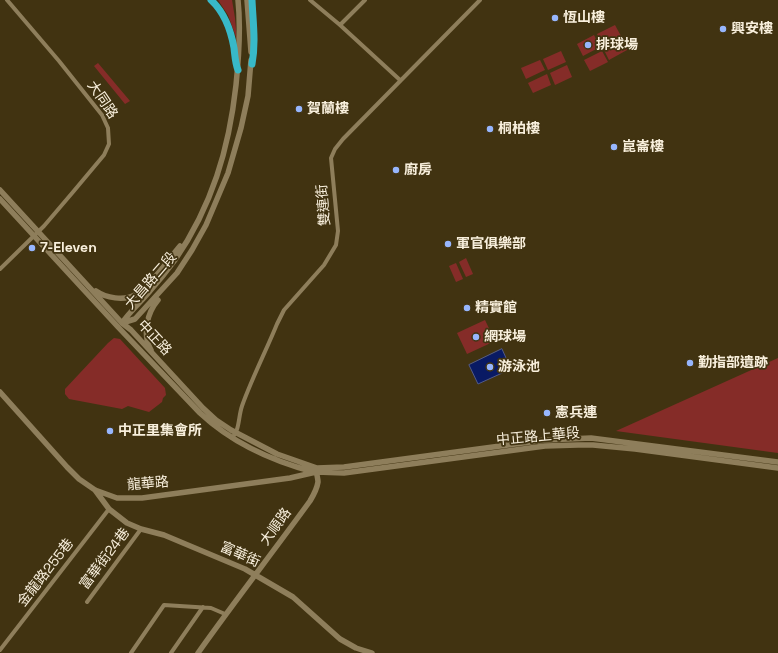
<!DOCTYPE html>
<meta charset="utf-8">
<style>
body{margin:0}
canvas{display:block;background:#413311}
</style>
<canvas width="778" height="653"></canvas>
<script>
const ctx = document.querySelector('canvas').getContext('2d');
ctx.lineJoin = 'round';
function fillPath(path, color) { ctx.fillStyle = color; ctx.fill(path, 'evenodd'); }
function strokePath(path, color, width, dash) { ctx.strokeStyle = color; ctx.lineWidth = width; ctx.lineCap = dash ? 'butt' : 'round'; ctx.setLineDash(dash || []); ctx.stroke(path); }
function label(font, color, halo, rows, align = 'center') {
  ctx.font = font + ' "Space Grotesk","Noto Sans TC",sans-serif'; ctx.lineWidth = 3.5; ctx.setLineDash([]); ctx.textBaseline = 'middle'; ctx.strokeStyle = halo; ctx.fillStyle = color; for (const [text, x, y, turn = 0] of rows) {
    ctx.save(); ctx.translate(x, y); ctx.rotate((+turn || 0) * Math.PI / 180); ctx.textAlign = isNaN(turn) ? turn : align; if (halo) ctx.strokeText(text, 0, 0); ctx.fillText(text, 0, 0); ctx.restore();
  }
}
const green = new Path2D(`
 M218 0H232L235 18 237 40 228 15Z
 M615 25 621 36 602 45 597 34Z
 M594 35 600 47 583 56 577 44Z
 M623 40 627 50 609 60 604 50Z
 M561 51 566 62 548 70 543 59Z
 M602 51 608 62 590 71 584 60Z
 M540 60 545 70 526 79 521 68Z
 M98 63 130 101 125 104 94 66Z
 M567 65 572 77 555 85 550 73Z
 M547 74 551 85 533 93 528 83Z
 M466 258 473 274 466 277 459 262Z
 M456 263 463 279 456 282 449 266Z
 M485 320 495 341 467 354 457 333Z
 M114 338 120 339 165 388 166 395 163 398 162 402 149 412 128 406 122 409 69 399 65 394V389L108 343Z
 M778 358V453L616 431Z`);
const water = new Path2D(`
 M502 349 511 369 478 384 469 365Z`);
const street = new Path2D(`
 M310 0 340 25 400 80
 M340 25 365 0
 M0 269 44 226 73 192 104 155 109 144 108 128 102 115 59 61 7 0
 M232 438C240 429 238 418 242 406 252 378 266 351 277 324L284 310 324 265 336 245 338 231 331 158 335 149 343 139 480 0
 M87 602 141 529
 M0 650 109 509
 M131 653 164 605 211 608 225 614
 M171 653 203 607`);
const secondary = new Path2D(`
 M247 0 251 52
 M0 190 122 323 131 330 203 408 216 420 231 430 277 454 317 468 344 467 545 440 591 438 778 462
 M0 199 118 327 200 413C232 443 272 461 314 472
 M96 291C106 298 124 301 135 295 150 287 168 260 180 246
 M122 323 135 319 177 273 192 250 206 225 228 173 241 128 248 96 251 60
 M122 323C130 311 141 302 150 291 159 281 167 271 175 260 212 206 229 149 236 85 239 56 241 28 238 0
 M151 350C142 334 147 313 158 300
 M0 392 67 467 79 479 95 490 117 498H142L290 478 316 472 344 473 545 446 578 445H593L635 449 778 468
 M95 490 109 509 127 523 141 529 164 535 245 569 293 597 340 639 356 648 372 653
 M198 653C234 602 273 552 310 501 313 496 317 489 318 482 318 478 316 474 317 469`);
const highway = new Path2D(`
 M211 0C224 12 231 31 234 48 235 56 235 62 238 70
 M252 64C256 43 253 22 252 0`);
const markers = [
 [555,18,4,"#97b6fd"],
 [723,29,4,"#97b6fd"],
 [588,45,4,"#97b6fd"],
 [299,109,4,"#97b6fd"],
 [490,129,4,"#97b6fd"],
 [614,147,4,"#97b6fd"],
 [396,170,4,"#97b6fd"],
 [448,244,4,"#97b6fd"],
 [32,248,4,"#97b6fd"],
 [467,308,4,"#97b6fd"],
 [476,337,4,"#97b6fd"],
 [690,363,4,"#97b6fd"],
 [490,367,4,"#97b6fd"],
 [547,413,4,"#97b6fd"],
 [110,431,4,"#97b6fd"]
];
const poiNames = [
 ["恆山樓",563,18],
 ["興安樓",731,29],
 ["排球場",596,45],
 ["賀蘭樓",307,109],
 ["桐柏樓",498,129],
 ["崑崙樓",622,147],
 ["廚房",404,170],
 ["軍官俱樂部",456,244],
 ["7-Eleven",40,248],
 ["精實館",475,308],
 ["網球場",484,337],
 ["勤指部遺跡",698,363],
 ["游泳池",498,367],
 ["憲兵連",555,413],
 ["中正里集會所",118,431]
];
const streetNames = [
 ["大同路",102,100,56],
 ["雙連街",324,205,-95],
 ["大昌路二段",151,281,-49],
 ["中正路",154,338,47],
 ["中正路上華段",538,437,-5],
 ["龍華路",148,484,-5],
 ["大順路",276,527,-54],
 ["富華街",240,555,24],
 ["富華街24巷",105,559,-53],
 ["金龍路255巷",46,573,-52]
];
fillPath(green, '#852c28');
fillPath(water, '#091a64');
strokePath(water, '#515a88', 1);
strokePath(street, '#8e7e5b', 4);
strokePath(secondary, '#8e7e5b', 5.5);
strokePath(highway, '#38b9c8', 7);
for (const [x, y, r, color] of markers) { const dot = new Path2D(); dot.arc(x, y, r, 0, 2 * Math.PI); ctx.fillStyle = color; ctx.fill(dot); strokePath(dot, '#413311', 1.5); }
label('bold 14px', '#f8efdc', '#413311', poiNames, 'left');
label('14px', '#f8efdc', '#413311', streetNames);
</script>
